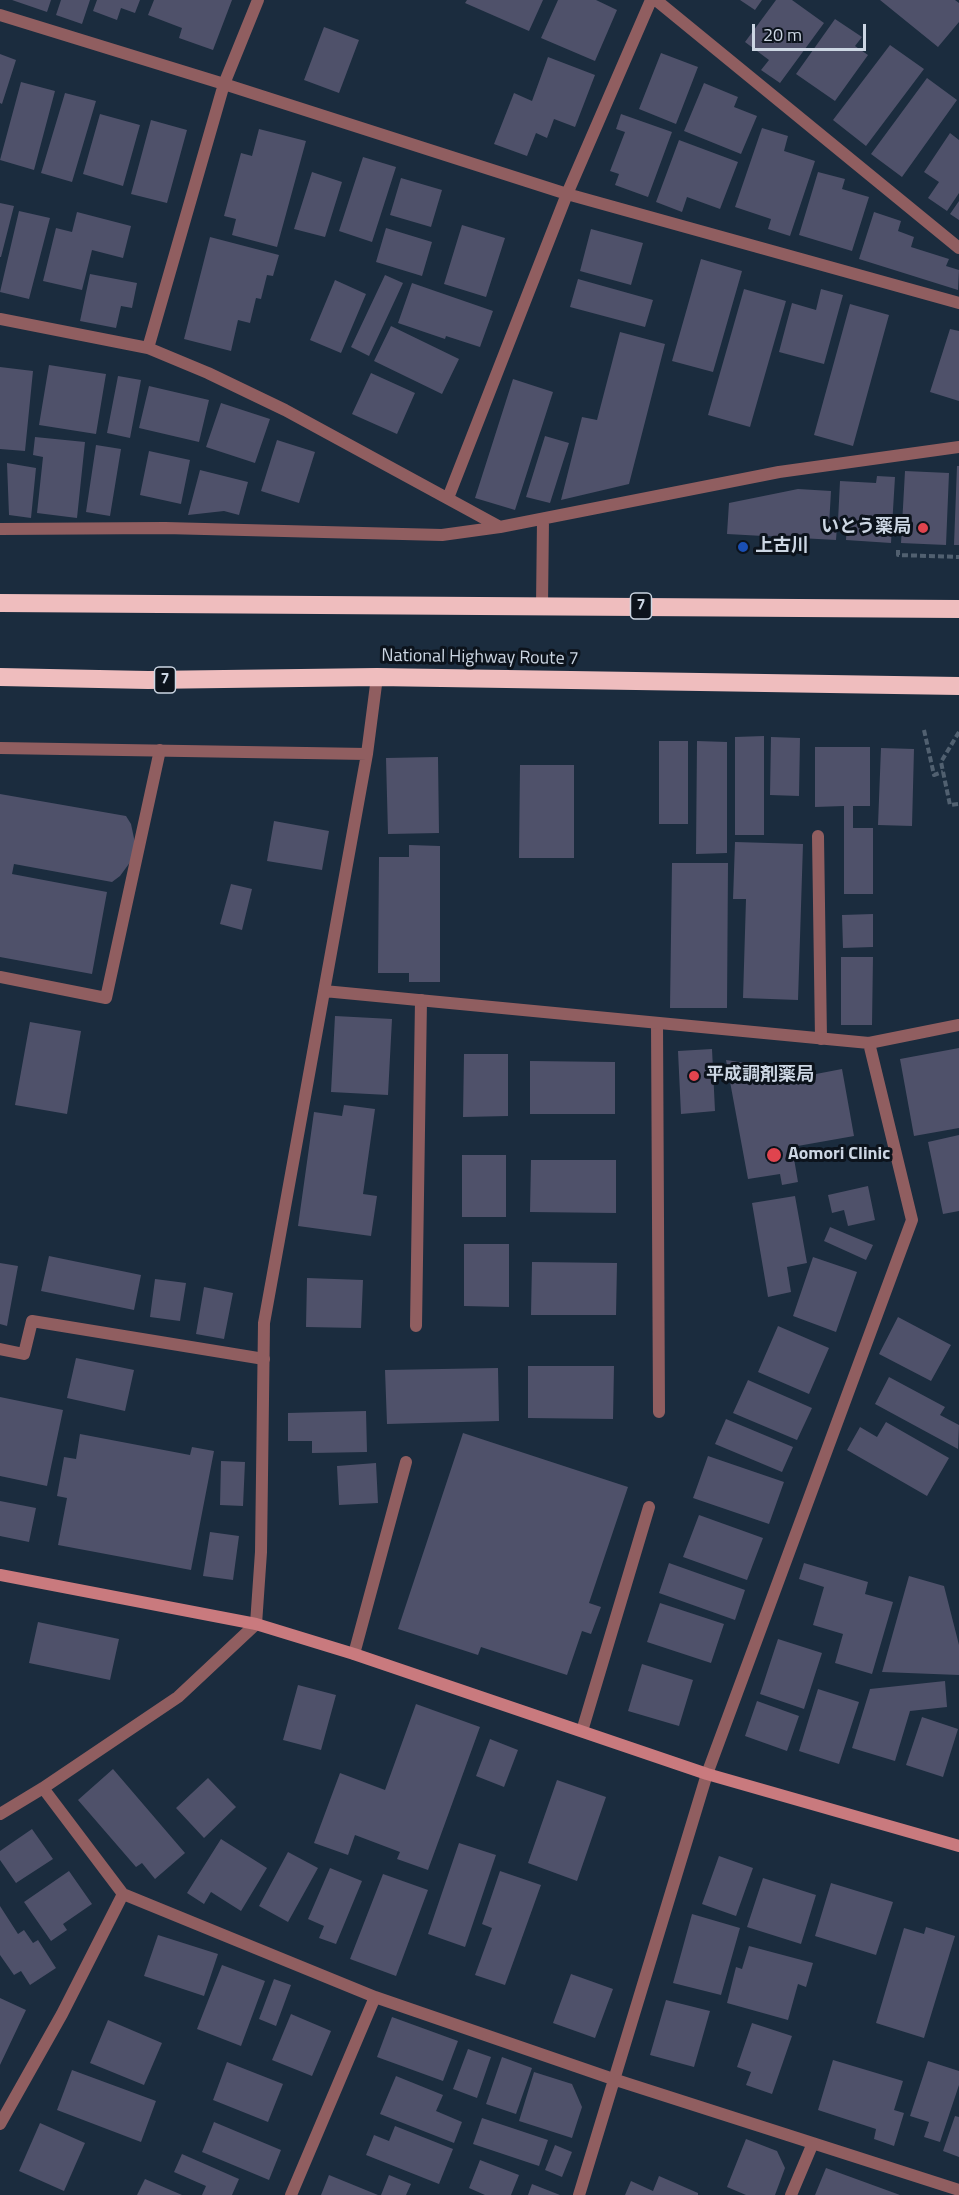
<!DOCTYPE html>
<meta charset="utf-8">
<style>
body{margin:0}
#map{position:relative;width:959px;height:2195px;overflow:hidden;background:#1b2c3e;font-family:"Titillium Web",sans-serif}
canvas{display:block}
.scale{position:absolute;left:752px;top:24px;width:114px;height:27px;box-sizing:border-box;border:3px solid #ccd6e3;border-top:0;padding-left:8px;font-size:18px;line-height:21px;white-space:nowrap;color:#ccd6e3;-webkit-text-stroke:4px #0c131c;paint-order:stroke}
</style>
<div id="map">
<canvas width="959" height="2195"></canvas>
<div class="scale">20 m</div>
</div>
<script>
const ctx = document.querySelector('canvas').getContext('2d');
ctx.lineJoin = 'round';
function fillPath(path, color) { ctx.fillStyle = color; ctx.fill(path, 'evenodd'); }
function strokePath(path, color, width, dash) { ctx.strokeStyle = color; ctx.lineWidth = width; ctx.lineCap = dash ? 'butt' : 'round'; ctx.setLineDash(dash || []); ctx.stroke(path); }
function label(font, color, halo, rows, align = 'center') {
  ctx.font = font + ' "Titillium Web","Noto Sans JP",sans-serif'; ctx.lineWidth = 6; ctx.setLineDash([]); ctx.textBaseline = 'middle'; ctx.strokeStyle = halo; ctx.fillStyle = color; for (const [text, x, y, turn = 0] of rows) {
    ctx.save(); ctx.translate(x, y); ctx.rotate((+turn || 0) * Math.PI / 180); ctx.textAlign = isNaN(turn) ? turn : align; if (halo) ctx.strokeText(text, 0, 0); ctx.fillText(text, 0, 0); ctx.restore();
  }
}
const building = new Path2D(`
 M12 0H51L47 12Z
 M61 0H90L82 24 56 15Z
 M97 0H140L135 13 121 8 117 20 93 11Z
 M154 0H232L213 50 179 38 182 28 148 15Z
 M467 0H543L529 31 465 3Z
 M558 0H596L617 10 595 61 541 38Z
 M740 0H762L755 10Z
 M776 0H792L824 23 780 83 761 70 769 60 745 42Z
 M880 0H955L959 3V22L938 47Z
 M835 19 862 37 855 46 868 55 835 101 796 74Z
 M324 27 359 40 339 93 304 80Z
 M890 45 924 69 866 146 833 120Z
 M661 53 698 67 676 124 639 109Z
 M0 54 16 60 2 104 0 103Z
 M548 57 595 75 575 127 554 119 547 138 536 133 527 156 494 144 514 93 532 101Z
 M927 78 957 100 902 177 871 154Z
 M21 82 55 91 34 170 0 160Z
 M704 83 738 97 734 107 757 116 741 154 684 131Z
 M65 93 96 101 72 182 41 173Z
 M100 114 140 125 123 186 83 174Z
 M621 114 672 132 648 197 615 185 619 174 610 171 625 132 616 129Z
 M151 120 187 130 167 203 131 194Z
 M762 128 788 136 784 151 815 161 790 236 768 229 771 219 735 207Z
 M259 129 306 141 277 247 232 235 236 219 224 216 241 153 252 156Z
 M950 133 959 140V193L947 211 928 198 939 182 924 172Z
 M679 140 738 162 720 209 687 197 682 212 656 202Z
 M363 157 396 167 372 242 339 231Z
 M312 172 342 182 325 237 294 229Z
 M818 172 845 179 842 189 869 197 852 251 799 235Z
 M401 178 442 190 431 227 390 215Z
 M959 201V220L950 214Z
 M0 203 14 206 1 257H0Z
 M19 211 50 218 29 299 0 292Z
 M77 212 131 226 123 258 92 250 82 290 43 281 56 228 72 232Z
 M874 212 901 221 898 231 914 237 911 247 949 259 946 266 959 270 958 290 859 259Z
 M462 225 505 238 486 297 444 284Z
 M386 228 432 242 422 276 376 262Z
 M591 229 643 243 631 285 580 271Z
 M210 237 279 255 273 276 267 275 261 299 256 298 250 323 238 320 231 351 184 339Z
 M701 259 742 271 713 372 672 361Z
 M90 274 137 283 132 308 121 306 116 328 80 321Z
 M385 275 403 283 369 356 351 347Z
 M578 279 653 300 645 327 570 307Z
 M335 280 366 294 341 353 310 340Z
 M412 283 493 311 480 347 446 336 445 339 398 323Z
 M744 289 786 301 750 427 708 415Z
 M821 289 843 295 824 364 779 352 792 303 816 310Z
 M850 304 889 315 853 446 814 435Z
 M391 326 459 359 442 394 374 361Z
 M950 329 959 331V401L930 392Z
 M620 332 665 344 629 484 561 500 582 417 597 420Z
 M49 365 106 374 96 434 39 425Z
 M0 367 33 371 25 451 0 449Z
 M371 373 415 393 397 434 352 414Z
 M118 376 141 380 130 438 107 433Z
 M513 379 553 392 515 510 475 498Z
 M149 386 209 400 199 442 139 428Z
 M221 403 270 419 255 463 206 447Z
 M545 436 569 443 550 503 526 497Z
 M35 437 85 442 77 518 37 513 43 457 33 455Z
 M277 440 315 452 299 503 261 491Z
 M96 445 121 449 110 516 86 512Z
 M149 451 190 460 181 504 140 495Z
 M7 463 36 468 31 518 9 515Z
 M957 466H959V545H954Z
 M200 470 248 482 239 515 224 511 188 515Z
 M905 471 949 473 946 545 901 543Z
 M877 476 895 477 891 543 846 540 847 521H838L840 481 876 483Z
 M798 489 831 491 829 526H837L836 540 727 534 729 503Z
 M764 736V835H735V737Z
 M771 737 800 738 799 796 770 795Z
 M659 741H688V824H659Z
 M697 741 727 742V853L696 854Z
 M815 747H870V806H853V828H873V894H844V806L815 807Z
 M881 748 914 749 912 826 878 825Z
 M438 757 439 833 388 834 386 758Z
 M520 765H574V858H519Z
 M0 794 126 816 131 824 135 843 131 861 120 876 112 882 14 864 12 874 107 892 92 974 0 957Z
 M274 821 329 831 322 870 267 861Z
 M735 842 803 844 798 1000 743 998 746 899H733Z
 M409 845 440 846V982H409V973H378L379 857H409Z
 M672 863H728L727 1008H670Z
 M231 884 252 889 242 930 220 924Z
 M873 914V947L843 948 842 915Z
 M841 957H873L872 1025H841Z
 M335 1016 392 1019 388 1095 331 1092Z
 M30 1022 81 1031 67 1114 15 1105Z
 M959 1048V1128L914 1136 900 1059Z
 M712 1049 715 1111 681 1114 678 1051Z
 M464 1054H508V1116L463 1117Z
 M726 1060 760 1065 764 1084 842 1069 854 1136 792 1147 798 1182 782 1185 780 1174 748 1179Z
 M530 1061 615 1062V1114H530Z
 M344 1105 375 1109 363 1194 377 1196 371 1236 298 1226 314 1112 342 1116Z
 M959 1135V1211L943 1214 928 1142Z
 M462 1155H506V1217H462Z
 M531 1160H616V1213L530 1212Z
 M868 1186 875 1220 848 1226 844 1210 832 1213 828 1195Z
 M795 1196 807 1263 787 1267 791 1292 768 1297 752 1203Z
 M830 1227 873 1245 866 1260 824 1241Z
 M464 1244H509V1307L464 1306Z
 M49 1256 141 1275 134 1310 41 1291Z
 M813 1257 857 1272 836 1332 793 1316Z
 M532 1262 617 1263 616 1315H531Z
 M0 1263 18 1266 7 1326 0 1324Z
 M307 1278 363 1280 361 1328 306 1327Z
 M155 1279 186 1283 180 1321 150 1317Z
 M204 1287 233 1293 224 1339 196 1334Z
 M898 1317 951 1345 931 1381 879 1354Z
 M778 1326 829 1348 809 1394 758 1372Z
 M76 1358 134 1370 125 1411 67 1398Z
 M528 1366H614L613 1419 528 1418Z
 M498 1368 499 1421 387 1424 385 1370Z
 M889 1377 945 1407 940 1415 959 1425 958 1449 875 1404Z
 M748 1380 812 1408 797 1440 733 1413Z
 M0 1397 63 1410 47 1486 0 1476Z
 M366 1411 367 1452 312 1453V1441H288V1413Z
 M726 1419 793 1447 782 1472 715 1444Z
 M886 1422 949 1458 927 1496 847 1450 860 1427 877 1437Z
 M463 1433 628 1487 589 1603 601 1607 591 1634 582 1631 567 1675 481 1647 478 1655 398 1629Z
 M80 1434 190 1455 192 1447 214 1451 191 1570 58 1545 67 1498 57 1496 64 1457 76 1459Z
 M708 1456 784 1482 769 1524 693 1498Z
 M221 1461 245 1462 243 1506 220 1505Z
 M376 1463 378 1503 339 1505 337 1466Z
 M0 1501 36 1508 29 1542 0 1536Z
 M699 1515 763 1538 747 1580 683 1557Z
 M210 1532 239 1536 233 1580 203 1576Z
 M669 1563 745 1590 735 1620 659 1593Z
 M804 1563 868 1582 865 1594 893 1602 872 1674 835 1663 843 1634 813 1625 824 1587 799 1579Z
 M909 1576 944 1586 959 1645V1675L882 1672Z
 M660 1603 724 1624 711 1663 647 1642Z
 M38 1622 119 1639 110 1680 29 1663Z
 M778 1639 822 1653 804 1709 760 1694Z
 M642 1664 693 1680 679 1726 628 1711Z
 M945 1681 947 1707 910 1711 895 1761 852 1748 870 1689Z
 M298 1685 336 1695 321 1750 283 1740Z
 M818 1689 859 1702 839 1764 799 1751Z
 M757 1701 799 1716 787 1751 745 1736Z
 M416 1704 480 1727 428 1870 397 1859 400 1852 355 1835 348 1855 314 1843 340 1773 385 1790Z
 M922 1717 958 1729 943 1777 906 1765Z
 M490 1739 518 1750 504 1787 476 1776Z
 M113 1769 185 1853 155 1879 142 1863 136 1867 78 1800Z
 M208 1778 236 1807 204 1838 176 1808Z
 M557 1780 606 1797 577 1881 528 1863Z
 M32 1829 53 1859 16 1883 0 1860V1851Z
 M221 1839 267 1868 241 1911 211 1892 204 1904 187 1893Z
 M459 1843 496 1855 465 1947 428 1934Z
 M288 1852 318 1868 288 1922 259 1906Z
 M719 1856 753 1868 736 1916 702 1904Z
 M330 1868 362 1881 336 1944 319 1938 324 1926 308 1919Z
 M69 1871 92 1904 63 1924 67 1930 51 1941 24 1902Z
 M500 1871 541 1885 505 1985 475 1975 492 1928 482 1924Z
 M383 1874 428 1890 396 1976 350 1959Z
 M763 1878 816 1895 801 1944 747 1927Z
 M831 1883 893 1902 876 1955 815 1936Z
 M0 1906 18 1934 24 1930 33 1943 38 1940 56 1968 30 1985 21 1971 14 1975 0 1955Z
 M692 1914 740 1928 721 1995 673 1983Z
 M926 1927 955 1936 924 2038 876 2023 904 1928 924 1934Z
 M158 1935 218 1954 204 1996 144 1976Z
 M749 1946 813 1963 806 1987 798 1984 788 2020 727 2003 736 1967 742 1969Z
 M222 1965 265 1981 241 2046 197 2029Z
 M571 1974 613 1989 595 2038 553 2023Z
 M274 1979 291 1985 276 2026 259 2019Z
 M0 1998 26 2010 0 2065Z
 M666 2000 710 2011 694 2067 650 2055Z
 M291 2014 331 2031 312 2076 272 2060Z
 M392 2017 458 2041 443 2081 377 2057Z
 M108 2020 162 2043 144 2085 90 2063Z
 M752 2023 792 2036 772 2094 746 2085 751 2072 737 2067Z
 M468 2049 491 2057 477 2098 453 2089Z
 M502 2057 532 2068 516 2114 486 2104Z
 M833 2060 903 2081 894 2110 904 2113 894 2146 874 2139 876 2129 818 2110Z
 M928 2061 959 2071V2085L940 2142 924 2137 929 2122 910 2116Z
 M227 2062 283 2084 268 2122 213 2100Z
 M72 2070 156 2101 141 2142 57 2110Z
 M534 2072 572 2084 582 2107 572 2138 519 2121Z
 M396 2076 443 2095 436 2111 462 2122 454 2143 380 2114Z
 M955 2116 959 2117V2157L943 2151Z
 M482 2118 548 2140 539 2166 473 2144Z
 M214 2122 281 2150 269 2180 202 2152Z
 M40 2123 85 2143 64 2191 19 2171Z
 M395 2126 453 2149 439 2184 366 2155 374 2135 389 2141Z
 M746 2139 777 2151 785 2168 775 2195H746L727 2187Z
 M555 2145 572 2152 562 2177 545 2170Z
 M182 2154 239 2179 232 2195H202L206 2186 174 2172Z
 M480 2160 519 2175 511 2195H485L469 2188Z
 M826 2168 900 2195H815Z
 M329 2175 378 2195H321Z
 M389 2175 411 2184 406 2195H381Z
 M659 2176 698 2193V2195H625L631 2181 653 2191Z
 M145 2179 182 2195H137Z
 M532 2184 560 2195H528Z`);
const path = new Path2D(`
 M898 550V555L959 557
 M924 730 934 775 943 772
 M959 732 941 762 950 805 959 804`);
const lane = new Path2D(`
 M818 836 821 1039
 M0 977 106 998 160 750
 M657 1023 659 1412
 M416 1326 421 1000
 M0 1349 24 1354 32 1321 264 1359
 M354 1654 406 1462
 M582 1731 649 1507`);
const street = new Path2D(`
 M656 0 959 248
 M0 15 224 84 567 194 959 303
 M0 319 148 348 208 373 285 410 500 527 779 472 959 447
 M148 348 224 84 258 0
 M448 498 567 194 651 0
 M0 529 165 528 442 535 500 527
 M542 605 543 520
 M0 748 367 754
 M324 991 869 1043 959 1025
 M43 1788 123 1894 375 1997 613 2079 959 2190
 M0 1814 43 1788 178 1697 256 1624 261 1552 264 1323 367 754 377 677
 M0 2124 62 2014 123 1894
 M291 2195 375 1997
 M579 2195 707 1774 912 1220 869 1043
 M791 2195 813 2143`);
const secondary = new Path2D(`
 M0 1575 256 1624 354 1654 707 1774 959 1846`);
const highway = new Path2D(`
 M0 603 959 609
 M0 677 148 680 377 677 959 686`);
const markers = [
 [923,528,6,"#e0444e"],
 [743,547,6,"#1a4fb4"],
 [694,1076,6,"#e0444e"],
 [774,1155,8,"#e0444e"]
];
const shields = [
 [641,606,21],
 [165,680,21]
];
const shieldNames = [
 ["7",641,606],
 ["7",165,680]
];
const poiNames = [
 ["いとう薬局",911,528,"right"],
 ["上古川",755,547],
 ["平成調剤薬局",706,1076],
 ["Aomori Clinic",788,1155]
];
const streetNames = [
 ["National Highway Route 7",480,658,1]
];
fillPath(building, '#4f516a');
strokePath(path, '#516070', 4, [6, 3]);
strokePath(lane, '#905e60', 12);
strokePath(street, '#905e60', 12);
strokePath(secondary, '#c97a7e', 12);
strokePath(highway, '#efbdbe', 18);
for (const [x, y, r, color] of markers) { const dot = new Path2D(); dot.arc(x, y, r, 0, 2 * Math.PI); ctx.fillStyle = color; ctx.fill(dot); strokePath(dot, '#0c131c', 2); }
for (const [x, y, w] of shields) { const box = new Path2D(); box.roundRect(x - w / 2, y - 13, w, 26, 4.5); ctx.fillStyle = '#0c131c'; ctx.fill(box); strokePath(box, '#ccd6e3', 1.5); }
label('bold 16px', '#ccd6e3', null, shieldNames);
label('bold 18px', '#ccd6e3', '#0c131c', poiNames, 'left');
label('18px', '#ccd6e3', '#0c131c', streetNames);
</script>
